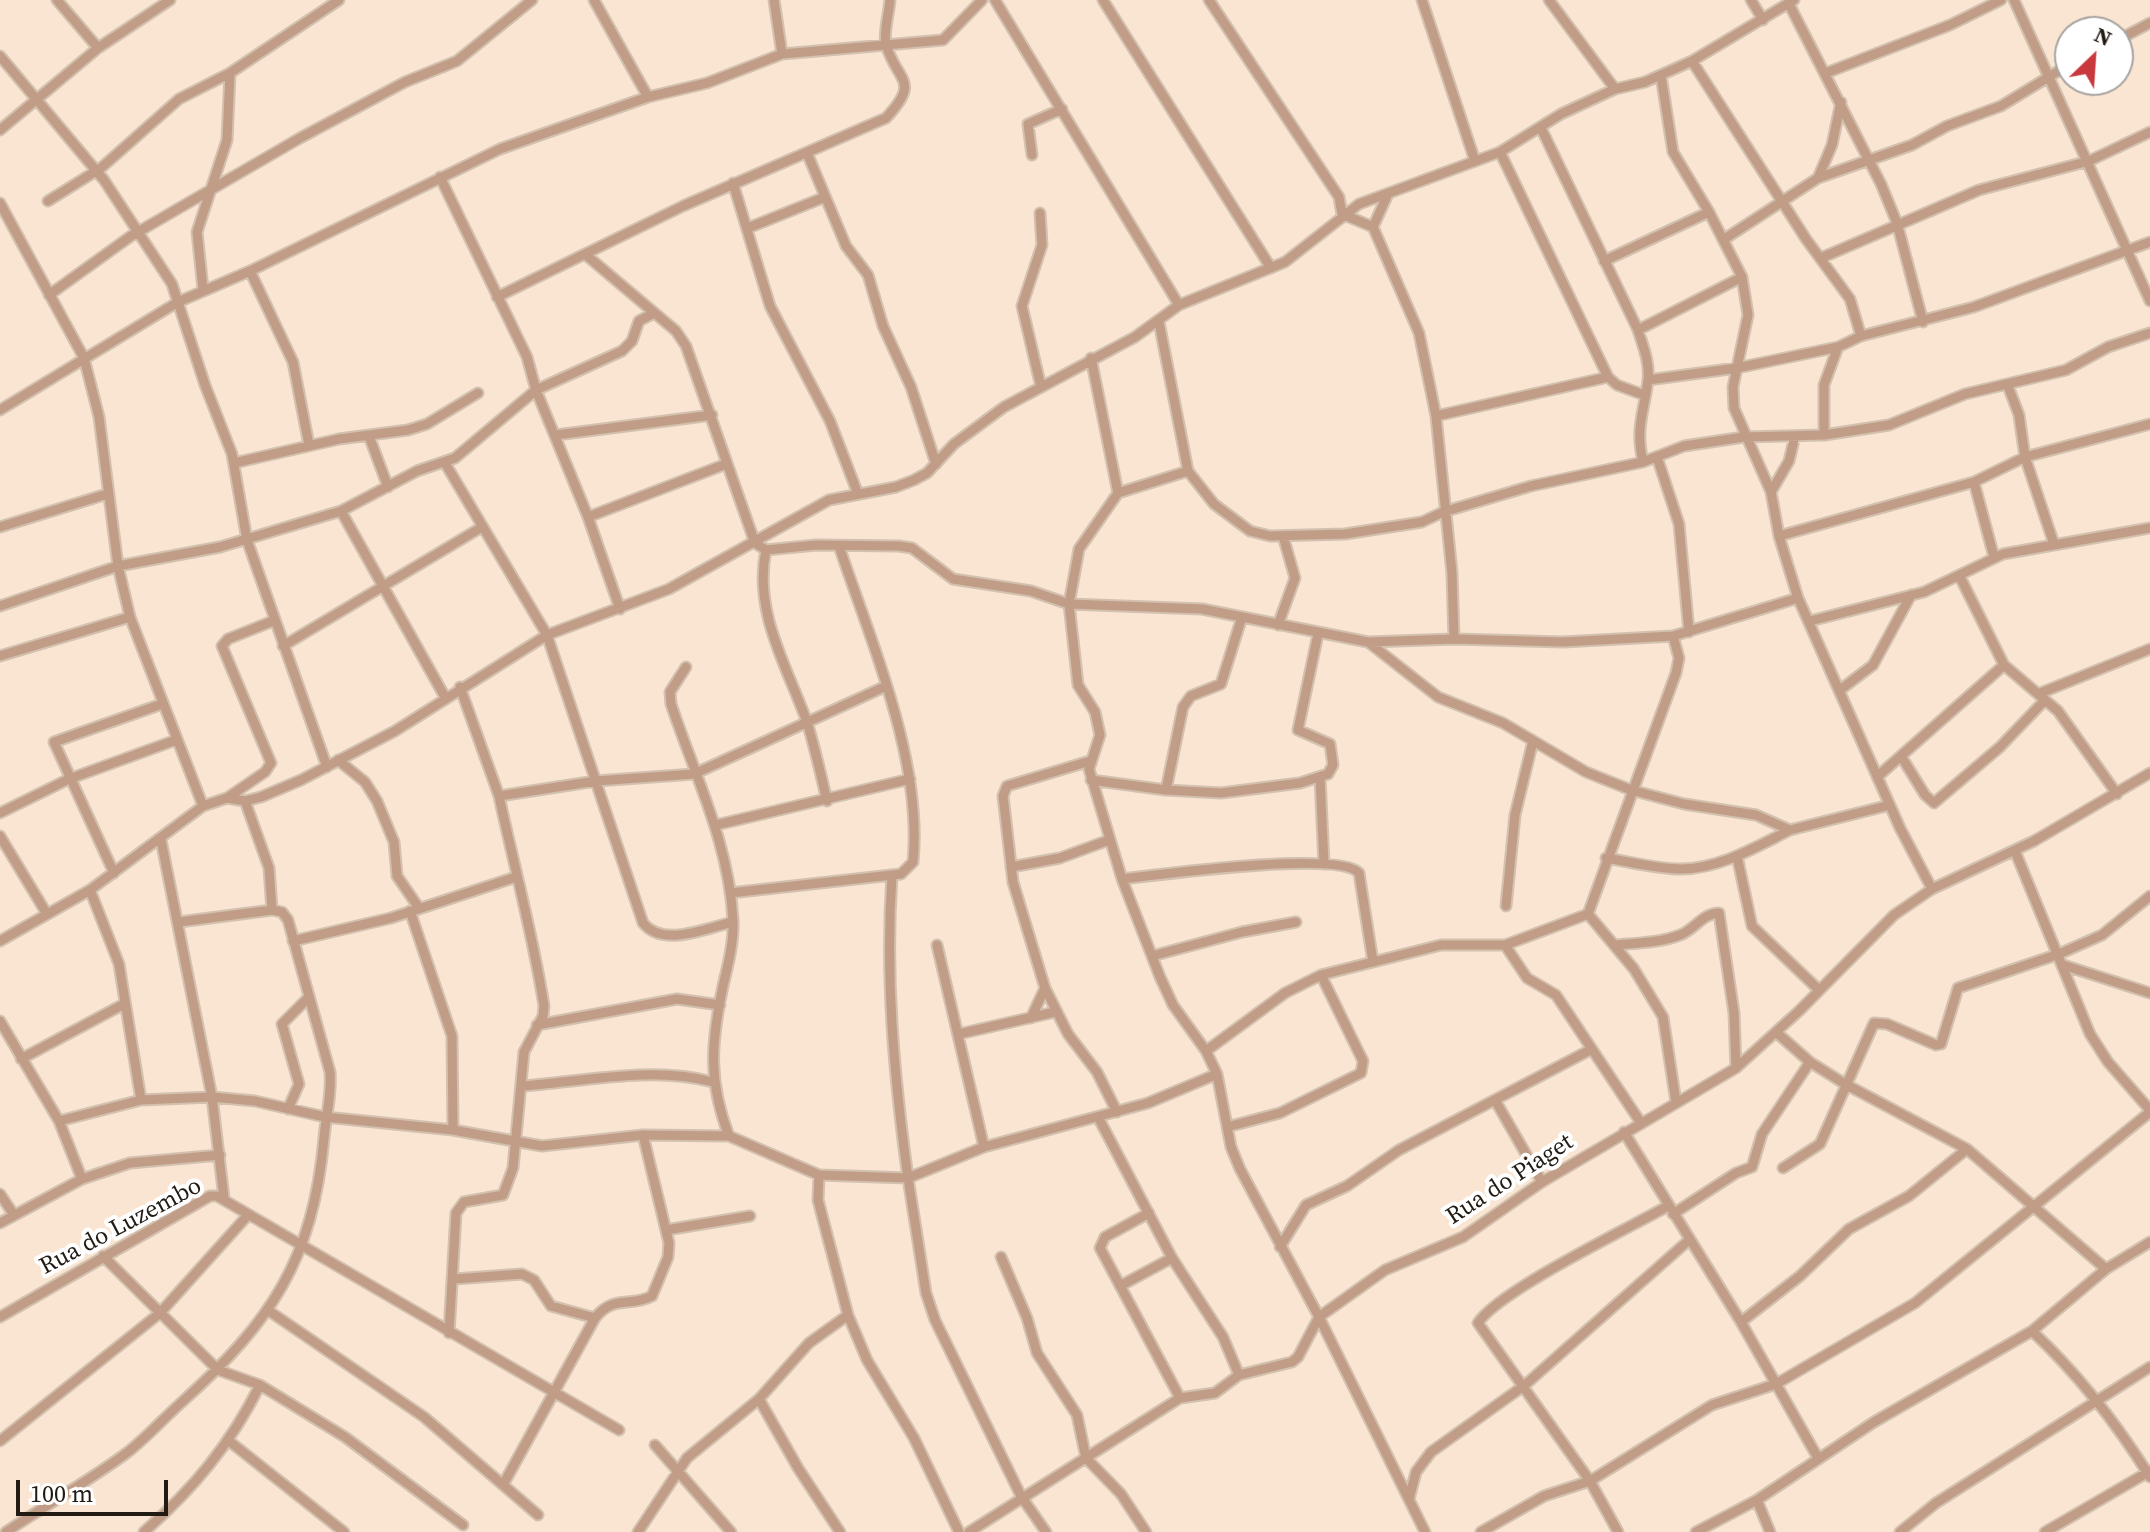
<!DOCTYPE html>
<style>
body{margin:0}
#map{position:relative;width:2150px;height:1532px;overflow:hidden;background:#f9e5d1;font-family:"Source Serif 4",serif}
canvas{display:block}
.north{position:absolute;left:2054px;top:16px;width:80px;height:80px;box-sizing:border-box;background:#fff;border:2px solid #a7a4a1;border-radius:50%;rotate:25deg;font-size:22px;font-weight:700;line-height:32px;text-align:center;color:#221b14}
.north::after{content:'';display:block;margin:auto;width:28px;height:36px;background:#c8383d;clip-path:polygon(50% 0,100% 100%,50% 72%,0 100%)}
.scale{position:absolute;left:16px;top:1480px;width:152px;height:36px;box-sizing:border-box;border:4px solid #221b14;border-top:0;padding-left:10px;font-size:24px;line-height:28px;white-space:nowrap;color:#221b14;-webkit-text-stroke:6px #fff;paint-order:stroke}
</style>
<div id="map">
<canvas width="2150" height="1532"></canvas>
<div class="north">N</div>
<div class="scale">100 m</div>
</div>
<script>
const ctx = document.querySelector('canvas').getContext('2d');
ctx.lineJoin = 'round';
function strokePath(path, color, width, dash) { ctx.strokeStyle = color; ctx.lineWidth = width; ctx.lineCap = dash ? 'butt' : 'round'; ctx.setLineDash(dash || []); ctx.stroke(path); }
function label(font, color, halo, rows, align = 'center') {
  ctx.font = font + ' "Source Serif 4",serif'; ctx.lineWidth = 8; ctx.setLineDash([]); ctx.textBaseline = 'middle'; ctx.strokeStyle = halo; ctx.fillStyle = color; for (const [text, x, y, turn = 0] of rows) {
    ctx.save(); ctx.translate(x, y); ctx.rotate((+turn || 0) * Math.PI / 180); ctx.textAlign = isNaN(turn) ? turn : align; if (halo) ctx.strokeText(text, 0, 0); ctx.fillText(text, 0, 0); ctx.restore();
  }
}
const minor = new Path2D(`
 M57 0 98 48
 M594 0 648 97
 M774 0 782 54
 M995 0 1179 305
 M1103 0 1271 268
 M1209 0 1339 197 1342 214 1373 227 1419 333 1436 416 1452 573 1454 639
 M1422 0 1475 161
 M1549 0 1615 89
 M1751 0 1763 20
 M2014 0 2150 301
 M1789 4 1881 184 1897 223 1923 322
 M2118 40 2150 23
 M0 56 104 180 172 284 205 385 232 454 247 540 327 767
 M1692 61 1806 239 1850 299 1861 336
 M1826 73 1950 25 2001 0
 M1661 76 1673 152 1709 212 1742 277 1748 315 1733 387 1734 408 1771 492 1779 536 1798 598 1900 828 1932 889
 M1541 128 1638 330C1643 346 1650 363 1648 380 1644 413 1635 427 1643 462
 M0 130 98 48 170 0
 M1500 152 1608 377 1617 385 1644 395
 M807 153 846 246 868 275 883 326 911 387 936 464
 M1032 155 1028 124 1062 109
 M440 177 527 357 536 390 588 517 620 609
 M1818 178 1832 145 1841 102
 M733 183 770 306 830 421 858 494
 M48 201 101 168 179 99 230 73 339 0
 M0 203 84 358 99 417 118 566 130 617 203 806
 M1040 213 1042 245 1022 306 1041 387
 M1373 227 1388 194
 M748 228 825 197
 M1723 240 1818 178 1912 145 1947 126 2001 106 2070 64
 M586 255 676 331 686 346 755 543 766 550 816 545 899 546 912 548 953 579 1031 591 1069 604 1202 609 1368 642 1454 639 1563 642 1673 636 1798 598
 M1821 258 1979 190 2089 161 2150 132
 M1604 261 1709 212
 M250 271 293 362 309 445
 M203 289 197 232 227 140 230 73
 M49 295 131 236 300 138 405 82 457 61 532 0
 M497 297 683 206 886 118C921 80 898 83 886 45 883 34 889 13 890 0
 M1159 322 1188 471 1214 504 1250 531 1270 536 1345 534 1422 522 1443 512 1531 486 1643 462 1684 446 1744 437 1824 435 1889 425 1965 394 2066 370 2108 347 2150 333
 M1638 330 1742 277
 M1091 358 1118 493 1079 549 1069 604 1078 685 1095 712 1100 735 1089 769 1122 879 1160 977 1173 1005 1206 1051 1217 1074 1231 1147 1240 1169 1319 1317 1425 1532
 M1648 380 1737 368 1838 347 1861 336 1974 307 2150 242
 M2008 386 2019 415 2025 457 2054 544
 M0 410 178 302 250 271 500 149 648 97 707 83 782 54 943 40 982 0
 M1436 416 1608 377
 M556 435 712 415
 M1824 435V385L1838 347
 M369 436 388 487
 M1657 457 1679 524 1689 632
 M234 463 339 439 408 430 427 424 478 393
 M445 463 547 635 643 923C663 948 706 928 733 922
 M1974 482 1994 557
 M1771 492 1789 461 1795 436
 M1118 493 1188 471
 M341 511 445 697
 M588 517 726 464
 M0 527 107 494
 M1779 536 1974 482 2025 457 2150 424
 M766 550C753 612 787 666 807 722 815 748 821 775 827 801
 M1960 577 2004 665
 M0 606 118 566 220 547 341 511 417 471 455 458 536 390 622 351 632 341 639 321 654 313
 M1810 621 1924 592 2003 554 2150 528
 M1278 625 1295 578 1283 536
 M1673 636 1679 658 1676 673 1588 914 1634 969 1663 1017 1676 1102
 M1368 642 1438 697 1503 723 1586 772 1631 790 1684 804 1756 815 1790 830 1890 805
 M283 646 482 527
 M0 656 130 617
 M686 667 670 692 671 704C695 776 729 843 733 920 734 942 728 965 723 986 711 1043 708 1081 729 1136
 M460 687 499 796 596 781 694 774 884 687
 M1840 690 1873 665 1911 595
 M2038 694 2150 649
 M1901 756 1925 795 1934 803 2000 747 2045 700
 M338 760 365 782 377 801 394 842 397 876 419 908
 M1090 761 1007 786 1003 796 1013 882 1045 988 1068 1034 1097 1072 1117 1112
 M1320 777 1324 864
 M1877 777 2004 665 2058 711 2117 794
 M1091 780 1166 790 1221 793 1300 783 1328 774 1333 765 1330 744 1298 730 1318 634
 M1166 790 1183 707 1191 696 1221 684 1242 617
 M227 798 265 772 271 763 222 646 228 639 273 621
 M245 801 269 868 272 910
 M0 813 69 779 176 740
 M716 825 910 779
 M0 836 47 914
 M161 840 212 1097 224 1198
 M2015 851 2090 1034 2108 1062 2150 1110
 M1737 856 1752 926 1819 990
 M1606 858C1631 862 1657 869 1682 869 1721 868 1756 847 1790 830
 M1011 867 1060 858 1109 840
 M114 873 54 742 162 704
 M1122 879C1158 875 1339 850 1359 873L1373 962
 M90 890 119 964 141 1100
 M730 893 901 874 913 862C923 761 871 642 839 546
 M1506 906 1515 815 1533 741
 M410 911 452 1036 453 1130
 M0 941 90 890 203 806 227 798 245 801 261 797 301 780 395 731 547 635 669 589 829 500 896 487 914 480 927 473 954 444 1004 407 1135 337 1179 305 1285 262 1359 204 1500 152 1561 114 1615 89 1645 82 1692 61 1794 0
 M293 941 391 918 516 877
 M937 945 984 1147
 M1505 945 1527 978 1556 995 1641 1123
 M1614 945C1635 943 1660 943 1680 935 1694 930 1703 913 1719 913L1734 1013 1736 1068
 M1152 956 1242 932 1296 922
 M2063 965 2150 993
 M1031 1018 1045 988
 M0 1021 59 1121 82 1179 130 1163 220 1155
 M537 1025 677 999 720 1005
 M1777 1033 1810 1062 1845 1084 1967 1149 2106 1269
 M959 1034 1055 1012
 M1206 1051 1285 993 1321 975 1441 945H1505L1588 914
 M21 1059 124 1004
 M523 1086C586 1081 652 1066 713 1082
 M1495 1100 1542 1182
 M288 1109 299 1084 282 1024 309 997
 M1098 1117 1172 1258 1223 1337 1239 1375
 M59 1121 141 1100 212 1097 255 1101 325 1117 453 1130 542 1146 643 1135 729 1136 819 1175 908 1178C894 1076 885 977 892 875
 M1227 1127 1280 1113 1361 1073 1363 1061 1321 975
 M1624 1132 1741 1322 1818 1458
 M1783 1168 1820 1144 1874 1023 1887 1024 1936 1045 1941 1044 1958 988 2059 954 2102 935 2150 896
 M0 1194 14 1215
 M1149 1213 1105 1237 1100 1248 1180 1398
 M1673 1214 1736 1173 1752 1167 1762 1134 1810 1062
 M0 1223 82 1179
 M666 1230 750 1216
 M1280 1247 1306 1205 1347 1186 1399 1150 1592 1049
 M103 1256 218 1370 260 1385 345 1437 463 1525
 M1001 1257 1027 1318 1037 1353 1077 1415 1086 1458 1121 1494 1146 1532
 M454 1279 522 1274 534 1280 551 1306 595 1318
 M1120 1286 1172 1258
 M269 1311 424 1417 538 1515
 M848 1315 867 1360 914 1438 959 1532
 M0 1317 210 1196H217L619 1430
 M1741 1322 1800 1276 1849 1229 1909 1196 1967 1149
 M2032 1331C2078 1374 2117 1424 2150 1477
 M449 1333 456 1213 464 1202 503 1195 513 1168 524 1052 543 1016 544 1006C533 935 514 866 499 796
 M759 1399 798 1468 840 1532
 M0 1441 160 1313 248 1215
 M229 1441 344 1532
 M655 1445 731 1532
 M504 1483 595 1318C614 1294 629 1308 652 1296L668 1257 669 1243 643 1135
 M1409 1499 1416 1472 1431 1452 1525 1385 1689 1240
 M1757 1500 1770 1532
 M6 1532C46 1505 89 1481 128 1452 147 1437 164 1418 182 1402 271 1322 313 1260 324 1138 326 1115 332 1095 330 1072L288 920 282 912 272 910 179 922
 M144 1532C194 1488 230 1445 260 1385
 M638 1532 687 1458 759 1399 809 1343 848 1315 818 1200 819 1175
 M969 1532 1180 1398 1215 1393 1239 1375 1292 1362 1298 1357 1319 1317 1385 1270 1463 1237 1542 1182 1736 1068 1799 1011 1894 915 1932 889 2034 841 2150 773
 M1046 1532 1021 1496 935 1320 926 1293 908 1178 984 1147 1148 1103 1217 1074
 M1481 1532 1544 1496 1590 1481 1712 1405 1776 1384 1915 1303 2150 1112
 M1618 1532 1590 1481 1478 1323C1498 1291 1629 1228 1668 1206
 M1696 1532 1757 1500 1874 1422 2032 1331 2106 1269 2150 1242
 M1900 1532 1936 1503 2150 1367
 M2045 1532 2150 1471`);
const streetNames = [
 ["Rua do Piaget",1510,1180,-33],
 ["Rua do Luzembo",121,1227,-28]
];
strokePath(minor, '#d2c1af', 13);
strokePath(minor, '#c19d88', 9);
label('24px', '#221b14', '#fff', streetNames);
</script>
